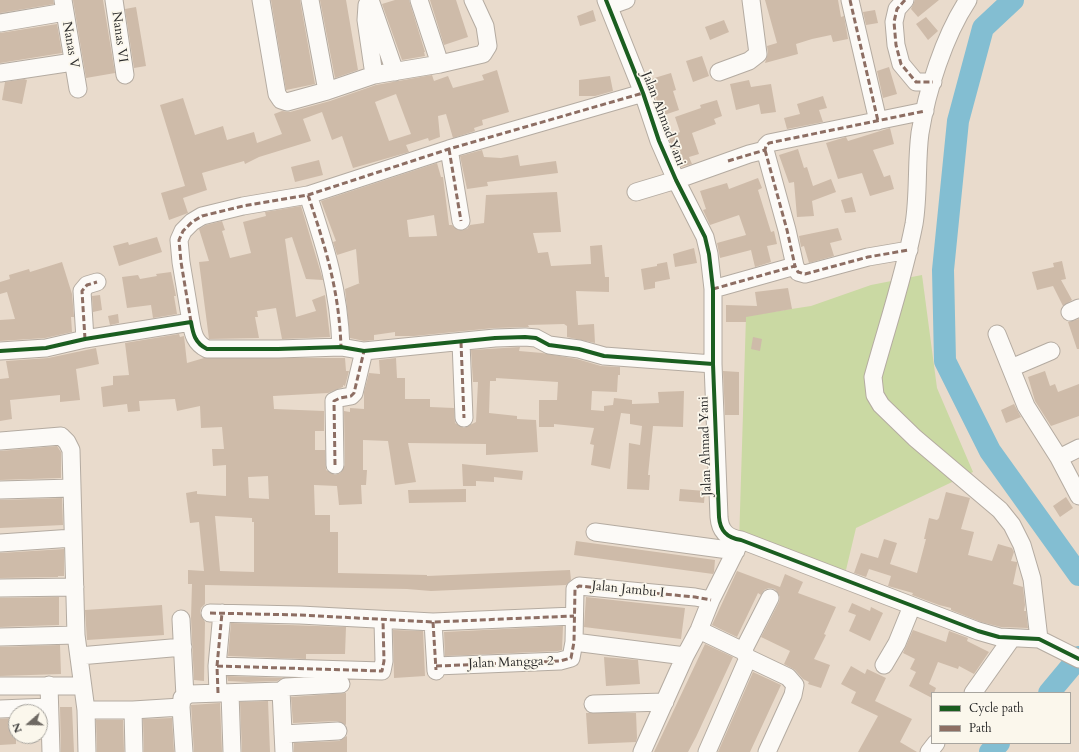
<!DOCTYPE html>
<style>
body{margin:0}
#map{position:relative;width:1079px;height:752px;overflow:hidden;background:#e9dbcc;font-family:Cardo,serif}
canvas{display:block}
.legend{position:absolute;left:931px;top:692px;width:140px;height:52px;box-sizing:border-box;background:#fbf7ec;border:1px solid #a8a59f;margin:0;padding:5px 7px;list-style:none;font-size:12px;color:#2b2b2b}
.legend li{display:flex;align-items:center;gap:8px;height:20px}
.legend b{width:20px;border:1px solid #a8a59f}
.north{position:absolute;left:8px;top:704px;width:40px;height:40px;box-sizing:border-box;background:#fbf7ec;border:1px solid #a8a59f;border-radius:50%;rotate:250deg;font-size:11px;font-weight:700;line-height:16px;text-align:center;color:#2b2b2b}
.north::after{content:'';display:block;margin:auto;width:14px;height:18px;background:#6e6963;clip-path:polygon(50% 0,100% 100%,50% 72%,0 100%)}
</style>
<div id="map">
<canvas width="1079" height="752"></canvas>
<ul class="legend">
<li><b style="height:5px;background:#1b5e20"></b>Cycle path</li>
<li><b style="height:5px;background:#8d6e63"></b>Path</li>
</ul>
<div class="north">N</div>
</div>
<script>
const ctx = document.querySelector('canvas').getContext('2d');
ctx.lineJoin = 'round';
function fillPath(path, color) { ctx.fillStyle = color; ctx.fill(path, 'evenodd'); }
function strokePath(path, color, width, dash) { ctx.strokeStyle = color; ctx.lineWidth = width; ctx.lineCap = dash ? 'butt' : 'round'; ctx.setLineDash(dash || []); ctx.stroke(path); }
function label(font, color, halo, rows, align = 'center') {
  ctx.font = font + ' Cardo,serif'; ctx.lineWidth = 3.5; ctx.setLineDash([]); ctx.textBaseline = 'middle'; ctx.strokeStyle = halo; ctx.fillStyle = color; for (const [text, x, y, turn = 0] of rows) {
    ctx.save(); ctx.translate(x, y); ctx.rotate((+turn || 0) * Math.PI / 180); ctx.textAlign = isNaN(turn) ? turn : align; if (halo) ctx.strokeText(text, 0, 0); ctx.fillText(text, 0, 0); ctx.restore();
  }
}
const green = new Path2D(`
 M922 275 937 388 973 472 856 528 846 570 739 543 746 316 811 306 871 285Z`);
const river = new Path2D(`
 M1013 0 983 28 958 121 943 270 945 361 990 451 1079 575
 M1049 693 1079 657
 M990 752 999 743`);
const building = new Path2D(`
 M0 0H53L54 4 0 13Z
 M73 0H103L115 73 86 78Z
 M271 0H300L315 84 286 90Z
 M320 0H346L358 70 335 78Z
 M395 0H409L425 52H424L425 56 402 60 382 4Z
 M430 0H456L468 37 444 45Z
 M765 0H838L841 17 844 16 848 39 833 42 831 35 812 39 796 44 798 54 765 63 768 53 767 46 777 43Z
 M915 0H939L918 17 911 9Z
 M136 7 146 66 134 68 125 9Z
 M593 10 596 21 580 26 577 16Z
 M875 10 878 23 866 25 863 12Z
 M926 17 938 31 928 40 916 24Z
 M724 20 729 32 710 40 705 27Z
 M57 24 62 53 0 63V33Z
 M702 56 709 76 693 82 686 61Z
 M889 67 897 94 883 98 877 71Z
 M497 70 509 112 482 120 483 125 474 128 475 131 453 138 446 114 438 116 440 137 429 141 428 138 406 145 409 152 353 168 342 136 332 140 322 112 303 119 311 141 259 157 245 164 244 161 202 173 207 190 183 198 188 213 169 220 161 193 185 186 160 105 183 98 195 135 223 126 227 140 254 132 257 143 282 134 274 114 282 111 290 112 330 101 376 85 432 75 434 81 448 76 453 88 484 80 482 75ZM396 94 411 134 389 141 375 102Z
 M671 73 676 90 673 91 679 110 661 116 651 79Z
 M610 76 613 91 595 96H579V80Z
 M24 79 27 80 22 104 2 100 5 82Z
 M749 80 751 87 771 84 776 112 761 114 759 104 736 110 730 84Z
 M823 96 827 108 819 110 823 122 787 129 784 118 800 114 797 104Z
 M717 100 722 116 714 119 716 124 692 133 699 154 689 157 692 164 681 167 668 137 680 132 675 117 701 108 700 105Z
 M890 128 894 144 873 150 884 177 890 175 894 189 870 196 862 173 838 179 826 143 846 137 848 141Z
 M798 149 804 168 807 167 813 186 831 179 836 192 812 201 814 216 797 217 794 182 789 183 779 155Z
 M482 150 484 157 501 158 518 155 520 166 556 161 558 173 487 182 488 186 467 189 460 156Z
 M319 160 323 175 295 182 291 167Z
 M437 163 441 177H443L449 225H452L458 230 467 229 470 225 484 223 486 195 557 192 561 232 533 233 538 253 548 252 551 266 591 264 590 246 602 245 605 277H609V292L576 291 578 325 594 324 595 343 567 337V326L564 324 528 325 529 327 494 328 414 336H395V332L374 335V340L364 341 350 338 345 289 360 283H359L356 249 337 255 333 242 336 241 321 201ZM434 215 437 236 409 237 407 220Z
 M758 178 762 188 758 190 771 232 774 231 777 244 767 246 771 262 755 267 751 250 720 258 717 243 746 235 739 215 710 225 703 210 706 209 700 191 727 183 729 189Z
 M852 197 856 212 845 213 841 200Z
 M301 206 323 280 306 279 292 237 285 239 296 317 316 311 312 300 325 295 330 337 282 339 276 308 257 311 258 317H255L259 338 209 339 199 262 209 261 199 229 206 225 222 221 225 230 222 231 230 258 251 253 243 222 266 216 265 212Z
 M838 228 842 240 830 243 834 256 809 263 804 246 801 247 799 236Z
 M157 237 162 252 119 266 113 246 128 242 129 245Z
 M694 248 697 263 675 267 673 254Z
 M1062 261 1066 279 1061 280 1072 300 1063 306 1053 286 1037 290 1032 272 1054 267 1053 263Z
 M62 262 72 294 74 317H71L72 332 45 338 0 341V320L15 319 7 292 0 294V282L10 279 9 275 29 269 30 272Z
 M667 262 670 279 655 282V288L644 290 641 269 657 266V264Z
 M171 272 176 296H174L177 314 153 318 151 305 127 308 122 277 138 275 140 279 157 276 156 274Z
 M788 288 792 309 746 317V322H726V305L757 306 755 292Z
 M100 295 102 310 93 312 92 296Z
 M118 314 119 323 110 325 108 316Z
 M1079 319V349H1077L1068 322Z
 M179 334 180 337 184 336 187 363 204 358H345L346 371H349L345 386 343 385V387L328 393 273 396 274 409 324 411V431H315V450H325L326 470 335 475 340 473 345 465 344 411 350 412V408L364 409V392L369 373 380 374 379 360 396 358 397 378H405V399H430V407L454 408 455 423 464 428 476 422 478 382H473L471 350 520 347 519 351 542 353 577 359 601 366 620 367V375H618L617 392 592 391 591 410 604 411V406L613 405 614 398 632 400V404L659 403 658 392 684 391 683 427 653 426 648 475H650L649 490 627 489 629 443 640 445 642 426 630 424V414L621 413 610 469 591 465 594 445 590 444 594 428 554 424V427H539V400H557L558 382 496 378V381H490L489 413 517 416V419L536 420 538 452 486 455V444L408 443 416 482 395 485 388 441 363 440V470H367L366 485H361L362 504 339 505 337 486 314 485 315 515H330V532H338V573L427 575V576L570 570 571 580 566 585 431 591 407 589 205 585V604L201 608 200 613 205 622 204 681 194 680 191 618 192 584H188V570L204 571 199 522 190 523 186 493 197 491V494L226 496V465L213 466 212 449H224L222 427 201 428 200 406 177 411 175 399 139 401 140 411 128 412 127 404 103 407 101 387 113 385V376L129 375 125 343ZM268 476 269 499 249 498 248 477ZM215 516 252 518V522H254V572L220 571Z
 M753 337 762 339 760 351 751 349Z
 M96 348 99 364 76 369 80 400 60 402V395L10 400 12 419 0 421V379L9 378 6 361 48 358Z
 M723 371 739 372V415H725Z
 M1045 371 1050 386 1055 384 1058 392 1079 384V416L1051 426 1035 401 1028 377Z
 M1014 404 1021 417 1006 423 1001 410Z
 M57 446 61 452V478L0 480V451Z
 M462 464 523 471 522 480 494 477V482L476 481V486H463Z
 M466 489V502L409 503 408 490Z
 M680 489 705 491 704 503 679 501Z
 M946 492 970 498 961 529 974 532 968 555 992 561 998 544 1012 548 1014 552 1011 561 1017 562V565L1013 584 1023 587 1025 605 1024 611H1026L1028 628 1001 627 981 622 951 610V608L939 605 912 595 913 593 888 586 891 576 869 569 866 577 854 573 861 553 878 558 884 539 897 543 890 564 917 573 926 539H924L929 518 937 520 939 518Z
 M1066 497 1073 508 1060 517 1053 506Z
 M62 498 63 525 0 528V500Z
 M576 541 715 560 714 572 713 574 574 555Z
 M64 549V576H58V577L0 578V553Z
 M737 571 780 587 785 574 803 582 798 593 836 607 824 634 826 635 814 659 830 665 821 688 808 684 809 682 803 679 795 670 784 664 790 651 761 637 779 602 780 597 775 589 769 588 764 590 761 595 758 593 737 637 712 625Z
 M59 597V625L0 627V598Z
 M586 597 685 608 681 639 584 627Z
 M852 603 870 611 871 607 883 613 870 641 849 631 856 615 848 612Z
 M162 605 164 635 87 640 85 610Z
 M231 623 346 627 345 654H306V659L228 656Z
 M563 626 562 650 558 651 445 656 444 632Z
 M393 630 423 631 425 676 394 678Z
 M913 630 946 642 949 631 968 638 967 641 989 652 974 674 959 666 958 669 938 662 929 684 936 688 934 693H932V698L909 686 916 672 910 669 915 659 903 653Z
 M705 644 733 657 696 737 688 752H654Z
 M60 645 61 674 0 676V647Z
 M604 657 638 660 640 684 606 686Z
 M851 666 865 674 867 669 886 678 875 701 912 719 900 742 917 752H858L878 716 851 703 856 692 841 684Z
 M753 672 781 685 750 752H718Z
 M227 676 283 678 277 681 248 682 228 681Z
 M346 693V725L337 721 293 723 291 697Z
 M268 701 270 752H242L240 702Z
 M220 703 222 752H194L191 705Z
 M60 707H72L74 752H61Z
 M586 713H636L637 738 636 742 588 744Z
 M16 718V744L0 745V719Z
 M172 718 174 752H144L143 719Z
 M96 720H123L124 752H97Z
 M347 736V752H294V743L339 741Z`);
const minor = new Path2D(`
 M63 0 78 89
 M114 0 125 75
 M261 0 277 94 281 100 287 102 327 91 374 75 440 64 483 54 488 46 485 26 473 0
 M310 0 327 91
 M370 0 395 72
 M419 0 440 64
 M606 0 643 93 659 141 676 180 705 237 709 254 713 289V364L719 517C720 531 727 538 741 540L978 631 999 637 1039 639 1079 659
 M850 0 878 121
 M905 0 897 9 894 22 896 45 901 64 916 82H933
 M968 0C944 36 927 91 920 133 916 163 919 194 914 224 904 276 887 326 873 377L875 395 881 405 915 438 1000 510 1012 525 1022 545 1032 579 1039 639
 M367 5 366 20 374 75
 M609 6 626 0
 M0 23 65 12
 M719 72 749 61 758 54 751 0
 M0 73 73 62
 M449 149 461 221
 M765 150 787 230 795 266
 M636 192 676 180 749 154 765 150 766 146 769 143 925 111
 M308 195C326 249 339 290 341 347
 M713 289 795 266 798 272 805 274 868 257 909 250
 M1070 312 1079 308
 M191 322 181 262 179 240 183 231 192 222 202 216 243 206 308 195 449 149 643 93
 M997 334 1026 406 1059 458 1079 496
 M85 339 82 291 87 285 97 282
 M461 342 464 418
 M0 351 46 348 85 339 191 322C193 334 195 343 207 349H278L341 347 364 351 495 338 525 337 536 338 549 345 579 349 604 356 713 364
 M1011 368 1051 351
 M0 441 61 436 67 442 71 450 76 635 86 710 87 752
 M1059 458 1079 448
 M335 465 334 401 340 398 351 396 354 393 364 351
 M0 490 72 488
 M595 532 736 551
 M0 543 73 538
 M0 588 75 587
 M210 613 300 615 433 622 574 616
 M181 619 185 697
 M433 622 436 671
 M699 630 743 651 748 658 788 677 795 685 793 695 767 752
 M0 637 76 635
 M574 642 685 656
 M743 651 770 598
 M79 656 183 647
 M884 665 897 643 912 606
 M217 666 382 671 384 661 383 621
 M436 666 560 661 571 658 574 642 575 589 579 586 695 597 711 600
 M49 685 51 752
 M0 686H82
 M281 691 286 687 341 684
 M218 693 217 666 222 613
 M230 693 232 752
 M973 693 1012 638
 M593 704 665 702
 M181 707 184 752
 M0 709 49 707
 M86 710H133L181 707 182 698 190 694 281 691 284 752
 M133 710 134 752
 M283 734 338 731
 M642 752 685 656 699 630 711 600 741 540
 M707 752 748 658
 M929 752 936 743`);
const quiet = new Path2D(`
 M850 0 878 121
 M905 0 897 9 894 22 896 45 901 64 916 82H933
 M449 149 461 221
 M765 150 787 230 795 266
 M728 161 765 150 766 146 769 143 925 111
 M308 195C326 249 339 290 341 347
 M713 289 795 266 798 272 805 274 868 257 909 250
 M191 322 181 262 179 240 183 231 192 222 202 216 243 206 308 195 449 149 643 93
 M85 339 82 291 87 285 97 282
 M461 342 464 418
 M335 465 334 401 340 398 351 396 354 393 364 351
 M210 613 300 615 433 622 574 616
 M433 622 436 670
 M217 666 382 671 384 661 383 621
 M436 666 560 661 571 658 574 642 575 589 579 586 695 597 711 600
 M218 693 217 666 222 613`);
const cycleway = new Path2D(`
 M606 0 643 93 659 141 676 180 705 237 709 254 713 289V364L719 517C720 531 727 538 741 540L978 631 999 637 1039 639 1079 659
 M0 351 46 348 85 339 191 322C193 334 195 343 207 349H278L341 347 364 351 495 338 525 337 536 338 549 345 579 349 604 356 713 364`);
const streetNames = [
 ["Nanas VI",119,37,82],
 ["Nanas V",70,45,80],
 ["Jalan Ahmad Yani",663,119,69],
 ["Jalan Ahmad Yani",706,446,-92],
 ["Jalan Jambu I",628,590,6],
 ["Jalan Mangga 2",511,663,-2]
];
fillPath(green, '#cad9a3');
strokePath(river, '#83bed2', 22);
fillPath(building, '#cebba9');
strokePath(minor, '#b4aba1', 19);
strokePath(minor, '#fcfaf7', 17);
strokePath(quiet, '#8d6e63', 3, [6, 3]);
strokePath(cycleway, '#1b5e20', 4);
label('13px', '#2b2b2b', '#fbf7ec', streetNames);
</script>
